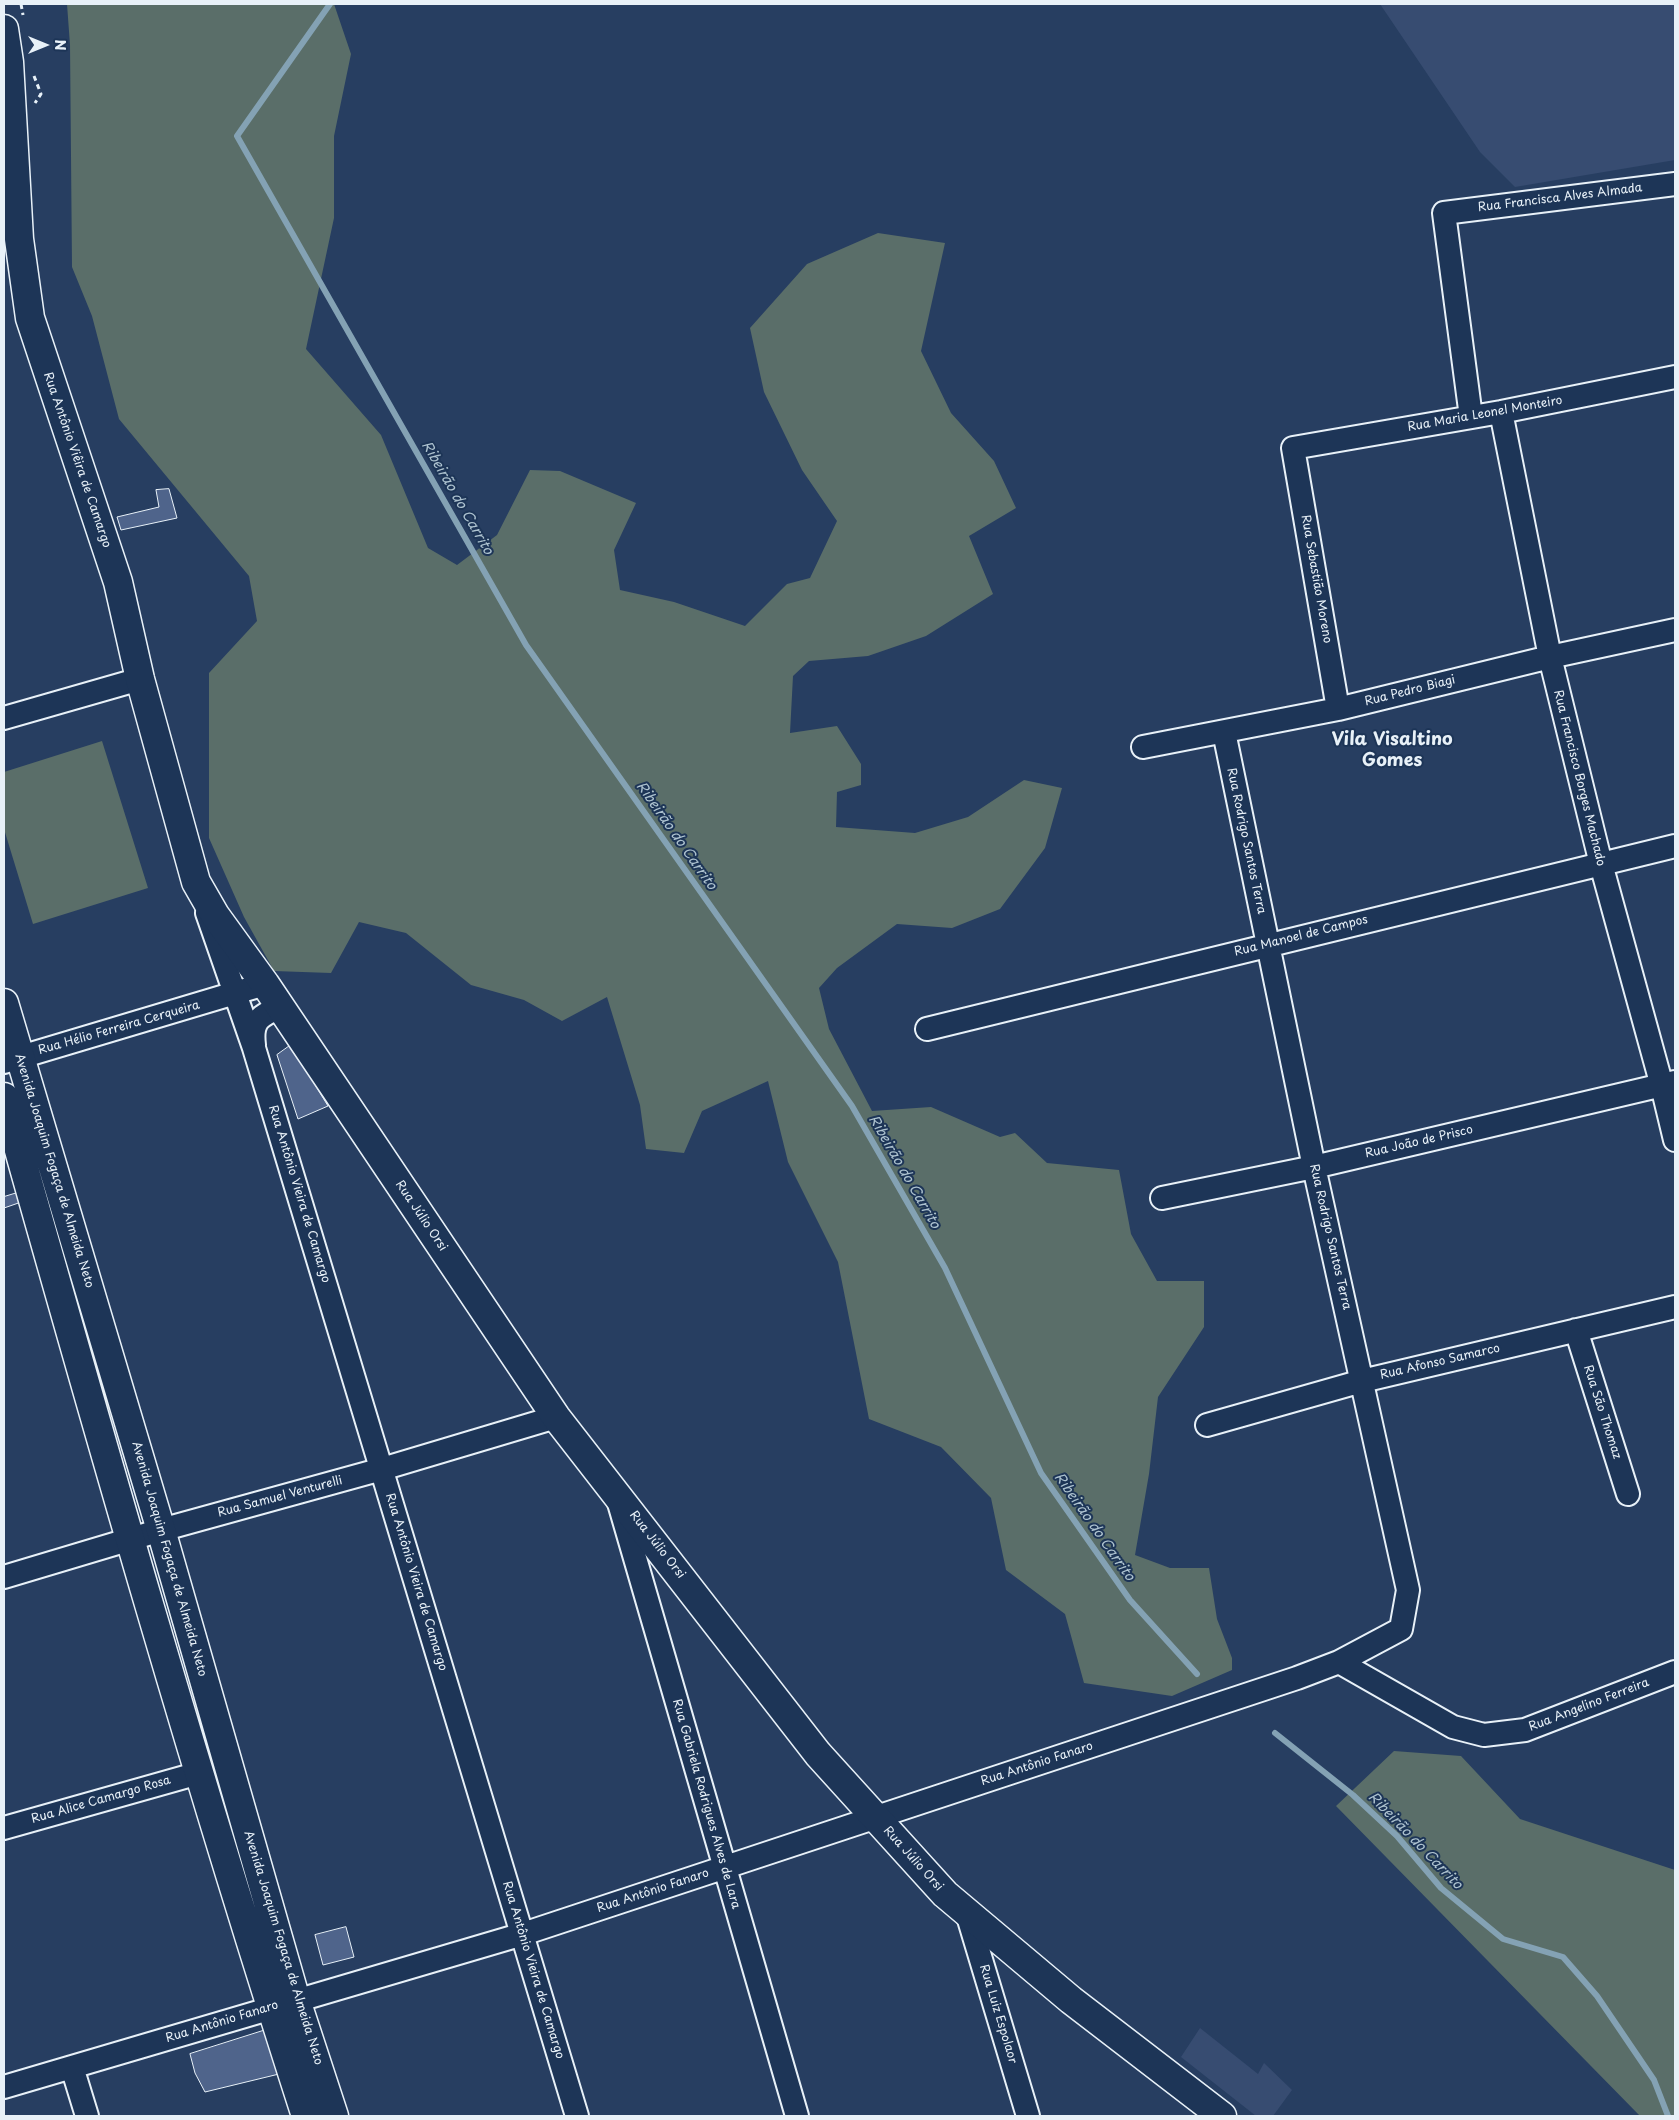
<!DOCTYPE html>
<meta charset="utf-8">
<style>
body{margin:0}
#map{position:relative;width:1679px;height:2120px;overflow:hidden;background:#273e61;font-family:"Playpen Sans",sans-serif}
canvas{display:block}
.frame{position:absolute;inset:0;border:5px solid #e8f1f8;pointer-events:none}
.north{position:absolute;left:20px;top:20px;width:50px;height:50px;-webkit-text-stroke:4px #1d3557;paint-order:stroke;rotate:90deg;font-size:14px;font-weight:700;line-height:20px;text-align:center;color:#e8f1f8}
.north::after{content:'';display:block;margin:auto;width:18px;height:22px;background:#e8f1f8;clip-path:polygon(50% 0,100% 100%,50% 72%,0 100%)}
</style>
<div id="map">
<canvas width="1679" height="2120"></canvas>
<div class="frame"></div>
<div class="north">N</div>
</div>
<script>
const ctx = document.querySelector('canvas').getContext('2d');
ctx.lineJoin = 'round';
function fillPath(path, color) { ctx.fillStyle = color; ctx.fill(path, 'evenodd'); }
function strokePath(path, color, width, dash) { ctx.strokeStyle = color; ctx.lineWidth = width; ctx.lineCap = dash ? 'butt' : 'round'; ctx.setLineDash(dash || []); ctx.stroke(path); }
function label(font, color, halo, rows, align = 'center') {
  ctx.font = font + ' "Playpen Sans",sans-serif'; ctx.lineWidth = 4; ctx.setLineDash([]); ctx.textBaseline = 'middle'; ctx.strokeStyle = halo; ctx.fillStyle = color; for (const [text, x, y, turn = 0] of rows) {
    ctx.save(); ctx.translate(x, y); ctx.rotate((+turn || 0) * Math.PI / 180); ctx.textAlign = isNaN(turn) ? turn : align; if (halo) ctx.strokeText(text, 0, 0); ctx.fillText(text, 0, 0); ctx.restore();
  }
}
const built = new Path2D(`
 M1380 4H1675V160L1515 187 1480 152Z
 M1200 2028 1258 2074 1264 2063 1292 2090 1273 2116H1256L1181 2057Z`);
const green = new Path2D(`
 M67 4H334L351 54 334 136V218L306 349 381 435 428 548 457 565 497 535 530 470 560 471 636 503 614 550 620 590 674 602 745 626 787 584 810 578 837 521 802 470 764 392 750 328 807 264 878 233 945 243 921 351 951 413 994 461 1016 508 969 536 993 594 926 636 868 656 809 661 793 676 790 733 837 726 861 764V785L837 792 836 827 915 833 968 817 1024 780 1062 788 1045 848 1000 909 952 928 897 924 837 968 819 988 829 1029 872 1111 931 1107 1000 1137 1015 1133 1047 1163 1119 1170 1131 1234 1157 1281H1204V1327L1158 1397 1149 1474 1135 1555 1170 1568H1209L1217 1619 1232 1658V1670L1172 1696 1084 1683 1065 1614 1006 1570 991 1498 941 1447 869 1419 838 1262 788 1162 768 1081 702 1111 684 1153 646 1149 640 1105 607 997 562 1021 524 1000 471 985 406 933 359 922 331 973 274 971 244 917 209 838V673L257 621 249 576 119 419 92 316 72 267 70 45Z
 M102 741 148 888 33 924 4 829V772Z
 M1394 1751 1461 1756 1520 1819 1675 1870V2116H1640L1336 1806Z`);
const stream = new Path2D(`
 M330 4 237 136 526 645 852 1106 945 1268 1041 1473 1130 1600 1197 1674
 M1275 1733 1353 1795 1397 1836 1441 1888 1503 1939 1563 1957 1597 1996 1654 2080 1668 2116`);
const building = new Path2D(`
 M169 489 177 518 121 530 117 517 159 507 156 490Z
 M291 1045 328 1106 298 1119 277 1055Z
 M27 1190 30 1199 4 1208V1197Z
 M346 1927 354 1957 323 1965 315 1935Z
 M269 2029 279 2074 205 2092 195 2073 190 2054Z`);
const path = new Path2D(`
 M21 4 23 15
 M34 76 41 94 35 103`);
const street = new Path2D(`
 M1501 412 1550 657 1601 864 1662 1086 1675 1140
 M1471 417 1444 213 1675 184
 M1338 709 1293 448 1501 412 1675 377
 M4 718 140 679
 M1143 747 1338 709 1550 657 1675 630
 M207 913 254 1048 577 2116
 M927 1029 1675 846
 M254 1045C251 1020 260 1016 280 1007
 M4 1062 265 984
 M1162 1198 1314 1167 1675 1082
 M1576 1330 1628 1494
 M1207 1425 1362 1381 1675 1307
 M619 1503 797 2116
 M4 1577 161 1530 382 1469 556 1417
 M1339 1662 1453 1727 1484 1735 1525 1730 1675 1672
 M4 1828 199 1773
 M967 1913 1028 2116
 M72 2067 87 2116
 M4 2087 523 1934 1297 1678 1339 1662 1401 1629 1408 1590 1314 1167 1224 732`);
const secondary = new Path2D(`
 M4 29 9 62 19 239 30 318 118 582 140 679 196 882 215 915 265 984 556 1417 818 1754 945 1894 1071 2000 1222 2116
 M4 1003 161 1530 296 2000 334 2116
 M4 1097C100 1438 197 1779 306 2116`);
const streetNames = [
 ["Rua Francisca Alves Almada",1560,198,-7],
 ["Rua Maria Leonel Monteiro",1485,414,-10],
 ["Rua Antônio Viêira de Camargo",77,460,71],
 ["Rua Sebastião Moreno",1316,579,80],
 ["Rua Pedro Biagi",1410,691,-14],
 ["Rua Francisco Borges Machado",1579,778,76],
 ["Rua Rodrigo Santos Terra",1246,841,78],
 ["Rua Manoel de Campos",1301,936,-14],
 ["Rua Hélio Ferreira Cerqueira",119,1028,-16],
 ["Rua João de Prisco",1419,1142,-13],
 ["Avenida Joaquim Fogaça de Almeida Neto",54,1171,73],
 ["Rua Antônio Vieira de Camargo",299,1194,73],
 ["Rua Júlio Orsi",421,1216,56],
 ["Rua Rodrigo Santos Terra",1330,1237,77],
 ["Rua Afonso Samarco",1440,1362,-13],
 ["Rua São Thomaz",1602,1412,72],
 ["Rua Samuel Venturelli",280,1497,-15],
 ["Rua Júlio Orsi",657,1545,52],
 ["Avenida Joaquim Fogaça de Almeida Neto",169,1559,74],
 ["Rua Antônio Vieira de Camargo",416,1582,73],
 ["Rua Angelino Ferreira",1589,1705,-21],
 ["Rua Antônio Fanaro",1037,1764,-18],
 ["Rua Alice Camargo Rosa",101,1800,-16],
 ["Rua Gabriela Rodrigues Alves de Lara",706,1804,74],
 ["Rua Júlio Orsi",913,1859,48],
 ["Rua Antônio Fanaro",653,1891,-18],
 ["Avenida Joaquim Fogaça de Almeida Neto",283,1948,73],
 ["Rua Antônio Vieira de Camargo",533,1970,73],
 ["Rua Luiz Espolaor",998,2014,73],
 ["Rua Antônio Fanaro",222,2022,-17]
];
const waterNames = [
 ["Ribeirão do Carrito",457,498,60],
 ["Ribeirão do Carrito",676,836,55],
 ["Ribeirão do Carrito",904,1172,60],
 ["Ribeirão do Carrito",1094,1527,55],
 ["Ribeirão do Carrito",1415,1841,46]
];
const districtNames = [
 ["Vila Visaltino",1392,740],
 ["Gomes",1392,761]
];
fillPath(built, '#374c71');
fillPath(green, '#5a6e69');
strokePath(stream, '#84a2b4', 6);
fillPath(building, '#4f648b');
strokePath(building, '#e8f1f8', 1);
strokePath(street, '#e8f1f8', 26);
strokePath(secondary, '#e8f1f8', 31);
strokePath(path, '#e8f1f8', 3, [5, 4]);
strokePath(street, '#1d3557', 22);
strokePath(secondary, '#1d3557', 28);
label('12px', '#e8f1f8', '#1d3557', streetNames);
label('italic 14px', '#aec3d0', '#1d3557', waterNames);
label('bold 18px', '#e8f1f8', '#1d3557', districtNames);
</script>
